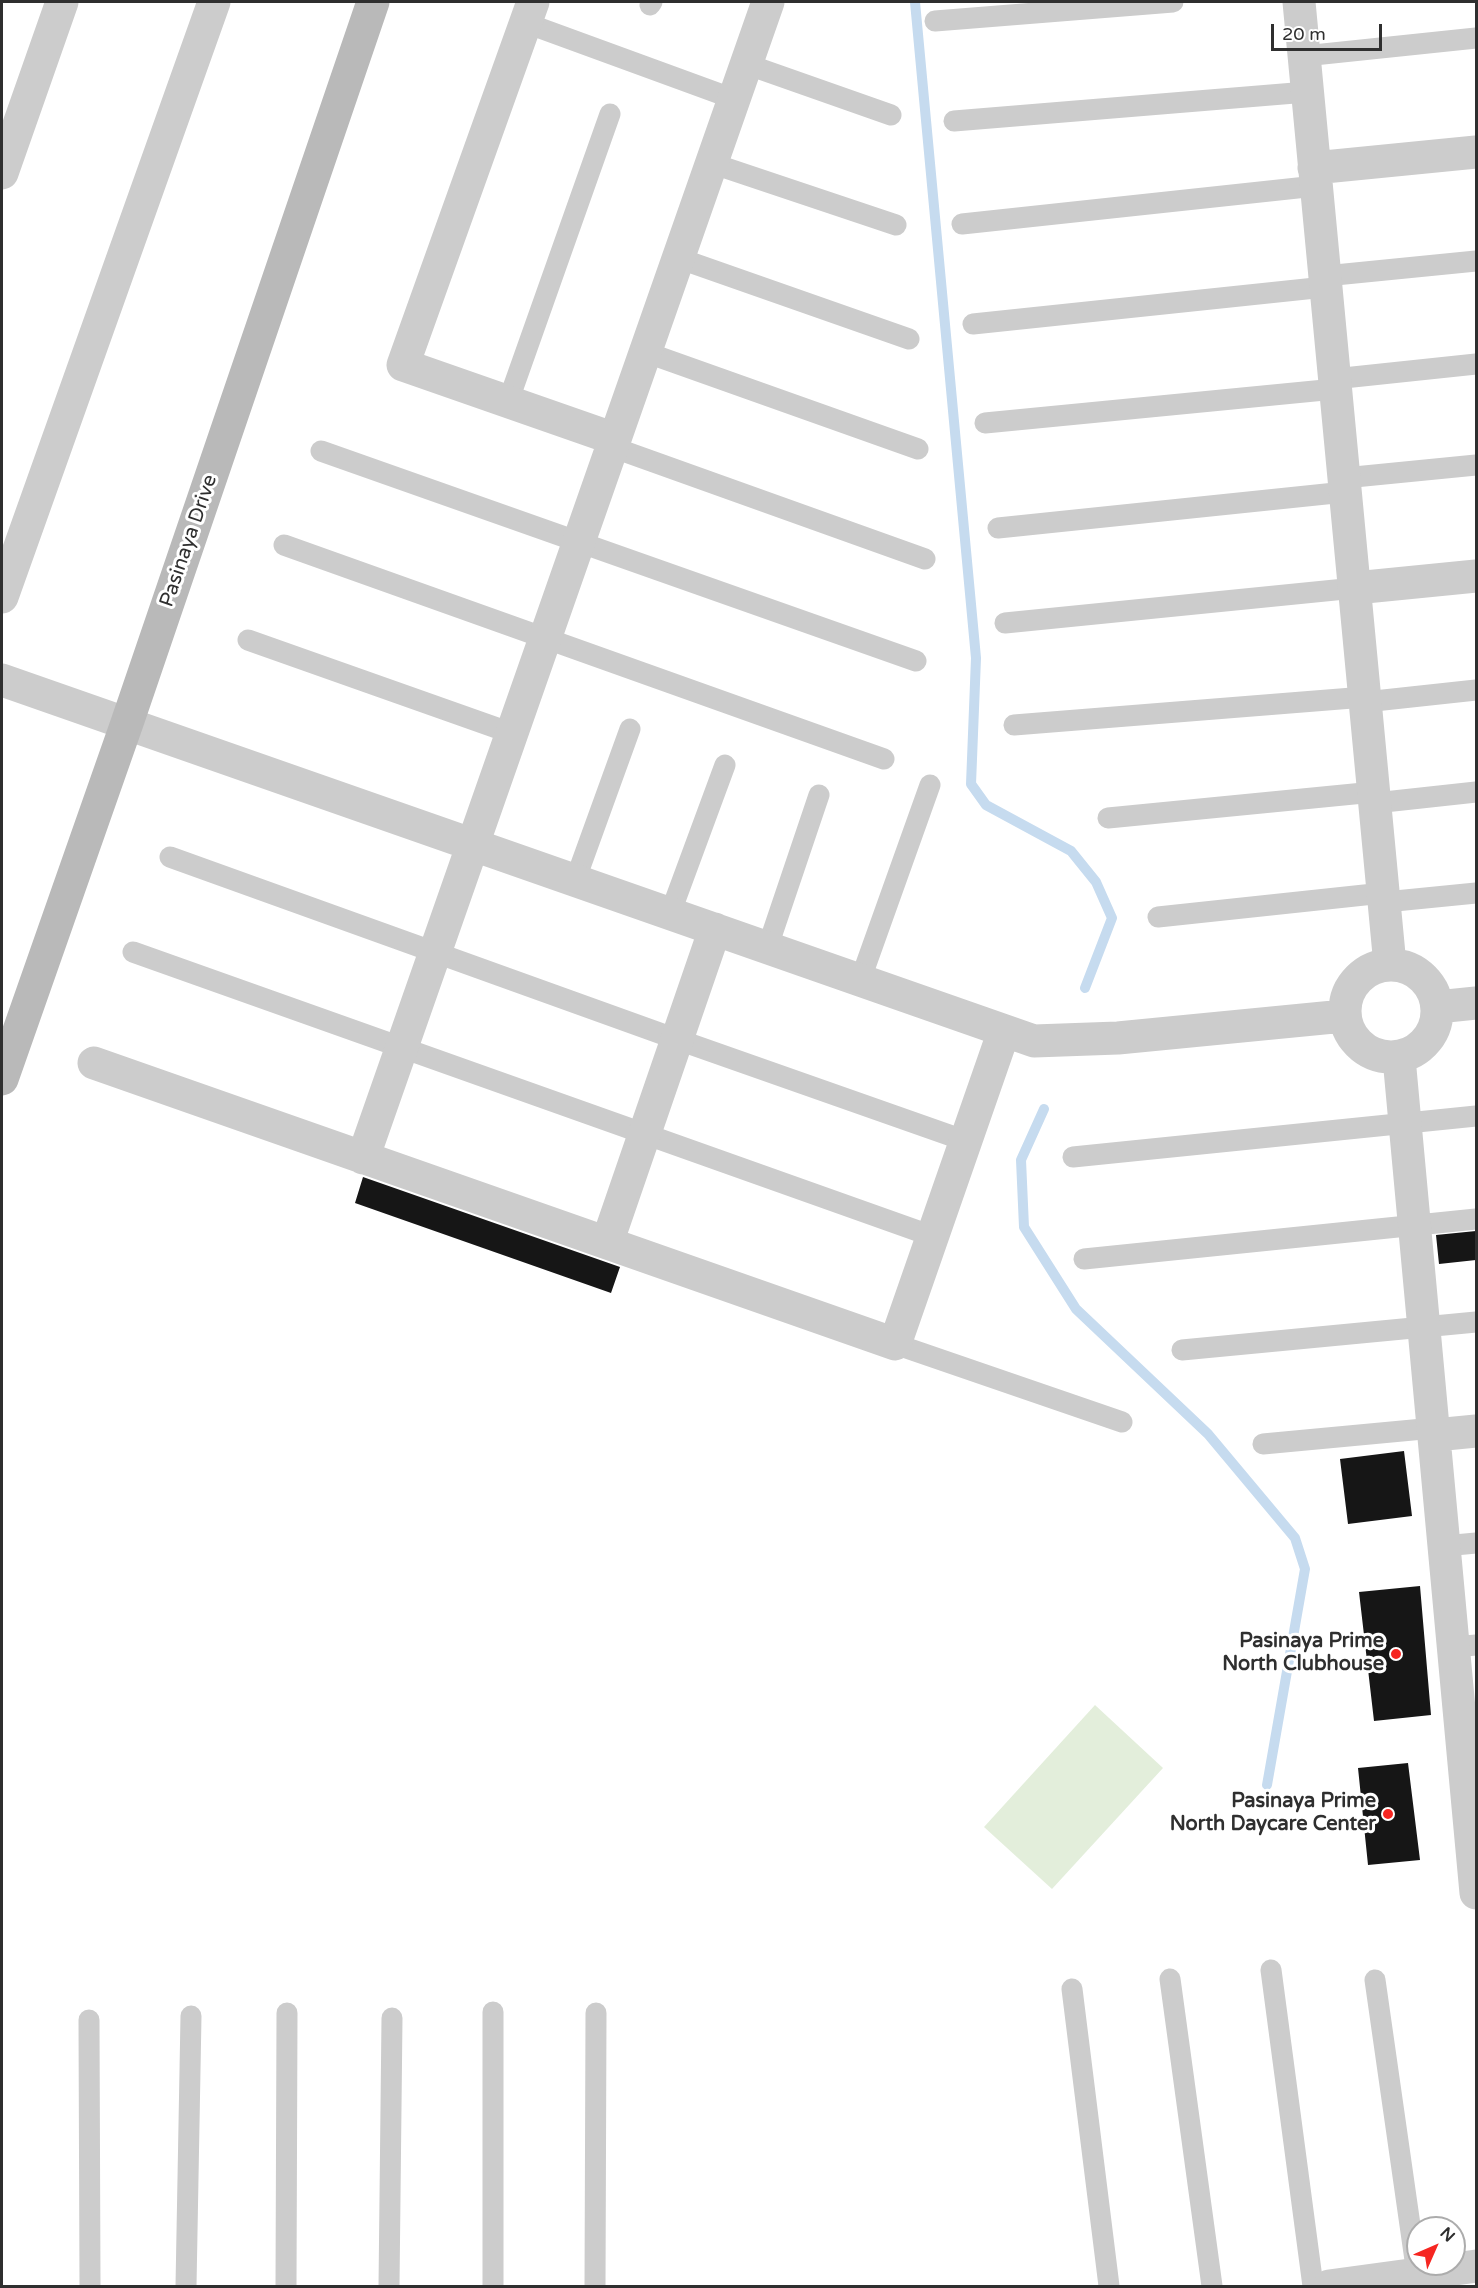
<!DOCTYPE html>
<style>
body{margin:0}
#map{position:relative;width:1478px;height:2288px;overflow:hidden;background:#fff;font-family:"Varela Round",sans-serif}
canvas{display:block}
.frame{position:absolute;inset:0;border:3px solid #2f2f2f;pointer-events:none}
.north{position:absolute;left:1406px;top:2216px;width:60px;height:60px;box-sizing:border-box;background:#fff;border:2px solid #acacac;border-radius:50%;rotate:45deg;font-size:16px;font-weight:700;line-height:24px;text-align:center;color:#2f2f2f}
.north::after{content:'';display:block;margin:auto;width:21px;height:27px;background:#f62621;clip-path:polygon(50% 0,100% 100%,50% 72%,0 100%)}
.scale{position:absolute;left:1271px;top:24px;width:111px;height:27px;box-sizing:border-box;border:3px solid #2f2f2f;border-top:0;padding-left:8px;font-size:18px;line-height:21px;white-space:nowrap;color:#2f2f2f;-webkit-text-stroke:4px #fff;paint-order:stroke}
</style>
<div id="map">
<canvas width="1478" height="2288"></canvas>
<div class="frame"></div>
<div class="north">N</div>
<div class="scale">20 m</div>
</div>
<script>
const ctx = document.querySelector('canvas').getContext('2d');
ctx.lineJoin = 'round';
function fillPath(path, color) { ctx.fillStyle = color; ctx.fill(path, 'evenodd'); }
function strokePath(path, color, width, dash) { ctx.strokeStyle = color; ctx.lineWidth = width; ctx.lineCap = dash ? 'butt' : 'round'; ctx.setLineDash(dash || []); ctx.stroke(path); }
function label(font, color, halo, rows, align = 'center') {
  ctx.font = font + ' "Varela Round",sans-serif'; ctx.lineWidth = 6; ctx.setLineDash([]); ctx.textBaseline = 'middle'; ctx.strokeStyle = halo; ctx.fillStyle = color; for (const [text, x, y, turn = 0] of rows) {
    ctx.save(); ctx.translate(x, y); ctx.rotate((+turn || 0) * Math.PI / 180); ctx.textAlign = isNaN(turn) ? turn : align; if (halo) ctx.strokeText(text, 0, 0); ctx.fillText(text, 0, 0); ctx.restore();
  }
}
const green = new Path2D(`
 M1095 1705 1163 1768 1052 1889 984 1827Z`);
const stream = new Path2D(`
 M915 2 976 658 971 784 986 805 1071 851 1096 882 1112 918 1085 988
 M1044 1109 1021 1160 1024 1227 1076 1309 1208 1434 1295 1538 1305 1569 1267 1785`);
const building = new Path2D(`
 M363 1177 620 1267 611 1293 355 1203Z
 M1476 1231V1260L1439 1264 1436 1235Z
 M1404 1451 1412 1516 1348 1524 1340 1459Z
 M1420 1586 1431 1715 1374 1721 1359 1592Z
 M1408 1763 1420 1860 1368 1865 1358 1768Z`);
const lane = new Path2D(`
 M650 5 652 2
 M935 21 1173 2
 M526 23 734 99
 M1304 56 1476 38
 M746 64 891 115
 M954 121 1307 92
 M711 163 896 225
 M962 224 1316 186
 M678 258 909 339
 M1325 276 1476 261
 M973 324 1325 287
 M645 352 918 449
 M1334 379 1476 364
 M508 402 610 114
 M985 423 1335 389
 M612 447 925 559
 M321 451 916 661
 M1344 478 1476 465
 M998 528 1345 492
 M284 545 884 759
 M1005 623 1355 588
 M248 640 511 733
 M1365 702 1476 690
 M1014 725 1365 697
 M1375 803 1476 792
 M1108 818 1374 792
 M170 857 676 1039 966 1141
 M575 881 630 729
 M1385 902 1476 893
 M670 914 725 765
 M1158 917 1383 893
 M767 949 819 795
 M133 952 932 1236
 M860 981 930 785
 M1073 1157 1476 1116
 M1084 1259 1476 1219
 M895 1344 1122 1422
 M1182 1350 1476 1322
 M1263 1444 1434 1428
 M1444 1546 1476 1543
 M1454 1647 1476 1645
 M1271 1970 1313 2286
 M1170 1979 1212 2286
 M1375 1980 1417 2274
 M1072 1989 1109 2286
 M493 2012V2286
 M89 2020 90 2286
 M186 2286 191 2016
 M286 2286 287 2013
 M389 2286 392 2018
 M595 2286 596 2013`);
const street = new Path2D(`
 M533 2 403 365 615 439
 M1299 2 1390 965
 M1314 168 1476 152
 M2 173 62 2
 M1355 588 1476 576
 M2 597 214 2
 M2 680 1034 1041 1118 1038 1344 1016
 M1345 1011a46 46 0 1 1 92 0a46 46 0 1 1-92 0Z
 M1437 1007 1476 1003
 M1399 1058 1476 1893
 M94 1063 895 1344 1004 1031
 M363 1158 768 2
 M607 1243 715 929
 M1435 1435 1476 1431
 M1329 2286 1476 2266`);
const secondary = new Path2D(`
 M2 1079 127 723 373 2`);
const markers = [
 [1396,1654,6,"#f62621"],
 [1388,1814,6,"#f62621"]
];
const streetNames = [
 ["Pasinaya Drive",189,541,-71]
];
const poiNames = [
 ["Pasinaya Prime",1384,1642],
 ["North Clubhouse",1384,1665],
 ["Pasinaya Prime",1376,1802],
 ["North Daycare Center",1376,1825]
];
fillPath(green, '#e3eedb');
strokePath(stream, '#c6dbef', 10);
fillPath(building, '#161616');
strokePath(lane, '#ccc', 21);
strokePath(street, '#ccc', 33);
strokePath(secondary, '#b9b9b9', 33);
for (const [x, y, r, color] of markers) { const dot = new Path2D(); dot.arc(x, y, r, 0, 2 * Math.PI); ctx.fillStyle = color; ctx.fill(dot); strokePath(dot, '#fff', 2); }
label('20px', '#2f2f2f', '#fff', streetNames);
label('bold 20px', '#2f2f2f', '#fff', poiNames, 'right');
</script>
